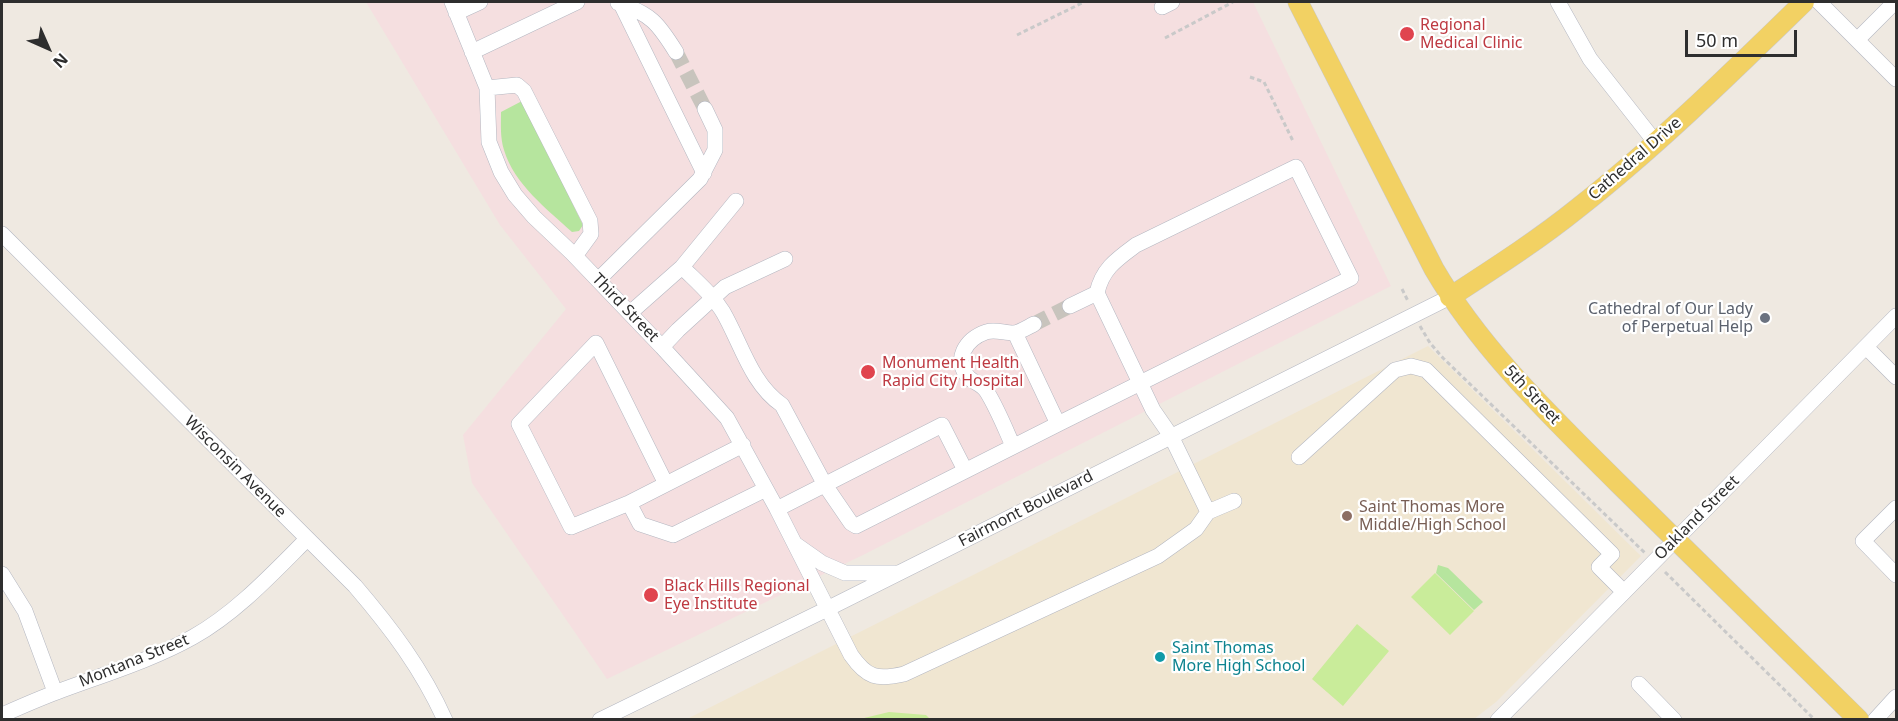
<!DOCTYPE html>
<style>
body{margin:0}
#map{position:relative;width:1898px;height:721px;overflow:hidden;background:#efe9e1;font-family:"Noto Sans",sans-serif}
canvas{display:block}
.frame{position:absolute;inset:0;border:3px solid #2e2e2e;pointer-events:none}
.north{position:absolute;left:18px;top:18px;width:60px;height:60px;-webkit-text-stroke:4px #fff;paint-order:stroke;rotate:135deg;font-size:16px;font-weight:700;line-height:24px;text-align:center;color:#2e2e2e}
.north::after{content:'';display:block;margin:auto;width:21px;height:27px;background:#2e2e2e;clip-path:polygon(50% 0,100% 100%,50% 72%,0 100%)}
.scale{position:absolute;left:1685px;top:30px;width:112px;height:27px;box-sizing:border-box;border:3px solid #2e2e2e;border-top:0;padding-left:8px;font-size:18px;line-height:21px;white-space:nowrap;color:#2e2e2e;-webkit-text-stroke:4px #fff;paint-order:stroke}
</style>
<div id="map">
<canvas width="1898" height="721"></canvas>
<div class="frame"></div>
<div class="north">N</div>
<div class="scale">50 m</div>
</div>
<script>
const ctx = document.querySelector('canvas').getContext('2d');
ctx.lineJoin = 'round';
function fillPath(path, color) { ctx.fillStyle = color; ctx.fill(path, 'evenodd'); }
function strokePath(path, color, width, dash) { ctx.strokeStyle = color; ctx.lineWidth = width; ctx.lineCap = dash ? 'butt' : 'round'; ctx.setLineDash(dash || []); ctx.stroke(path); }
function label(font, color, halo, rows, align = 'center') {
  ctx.font = font + ' "Noto Sans",sans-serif'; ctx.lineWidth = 4.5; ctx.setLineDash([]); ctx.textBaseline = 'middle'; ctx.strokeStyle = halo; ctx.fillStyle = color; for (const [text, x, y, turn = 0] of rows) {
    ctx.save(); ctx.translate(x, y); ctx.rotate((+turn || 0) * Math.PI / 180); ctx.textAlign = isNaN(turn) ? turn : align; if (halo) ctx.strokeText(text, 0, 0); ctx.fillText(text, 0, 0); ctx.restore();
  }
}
const education = new Path2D(`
 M1428 346 1641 556 1496 702 1474 719 685 720Z`);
const medical = new Path2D(`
 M366 2H1253L1391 286 865 554 607 679 472 483 463 435 566 309 500 225Z`);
const green = new Path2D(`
 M522 101 583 225 579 231 572 232C547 209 514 184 504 150 500 137 501 124 501 112Z
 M1438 565 1448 568 1483 602 1474 610 1436 573Z`);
const pitch = new Path2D(`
 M1435 573 1474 611 1450 635 1411 597Z
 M1357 624 1389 651 1343 706 1312 679Z
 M889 712 926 715 930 719H860Z`);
const minorTunnel = new Path2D(`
 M676 52 705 109
 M1034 324 1070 306`);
const path = new Path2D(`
 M1017 35 1084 2
 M1165 38 1233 2
 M1250 77 1264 82 1293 141
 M1402 289 1408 301
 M1420 326 1430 343 1443 358 1645 553
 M1665 572 1815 720`);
const minor = new Path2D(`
 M452 2 487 88 489 142 501 172 515 195 534 217 572 253 662 347 727 418 777 509 851 655C867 678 877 680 904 674L1158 556 1196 529 1208 512 1171 436 1153 410 1097 293 1070 306
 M1558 2 1590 59 1656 143
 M1819 2 1896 79
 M618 3C651 14 658 23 676 52
 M621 4 704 173
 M1162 7 1172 2
 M456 13 480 2
 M1857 40 1895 2
 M472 52 577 2
 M487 88 517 85 524 91 590 221 591 234 575 256
 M2 234 355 586C391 628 422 669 445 720
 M682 267C696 281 712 294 723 312 741 343 751 384 782 405L825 485 851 523 856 526 1058 424
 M598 280 700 179 715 150V130L705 109
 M630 313 682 267 736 201
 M1015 333 1058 424 1351 278 1296 167 1136 245C1117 259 1102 269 1097 293
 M662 347 678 330 725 287 785 259
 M1866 347 1896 377
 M1013 446C1005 428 997 408 987 392 983 385 975 383 969 378 952 360 966 339 986 332 995 329 1004 333 1013 333 1019 333 1028 327 1034 324
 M1299 457 1395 370 1411 366 1426 370 1612 554 1599 567 1624 592
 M666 484 596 343 519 424 571 527 629 503 743 445
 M629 503 640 524 673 535 766 489
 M1896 508 1863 541 1896 575
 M777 509 942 425 965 470
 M1208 512 1234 501
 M795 544 822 563 845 573H895
 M2 574 25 611 55 692
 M1639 684 1674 720
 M2 715C20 707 38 699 57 692 102 675 150 661 193 637 236 613 272 574 307 539
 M600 720 827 609 1450 297
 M1498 720 1896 316
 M1875 720 1896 697`);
const major = new Path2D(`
 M1298 2 1434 269C1482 351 1551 416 1618 483 1698 562 1778 641 1859 720
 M1450 297C1493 269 1537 241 1578 208 1658 145 1731 73 1804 2`);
const markers = [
 [1407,34,8,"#e0444e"],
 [1765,318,6,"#6b7280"],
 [868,372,8,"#e0444e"],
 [1347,516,6,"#8d6e63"],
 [651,595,8,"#e0444e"],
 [1160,657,6,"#0f9aa8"]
];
const healthNames = [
 ["Regional",1420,25],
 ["Medical Clinic",1420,43],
 ["Monument Health",882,363],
 ["Rapid City Hospital",882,381],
 ["Black Hills Regional",664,586],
 ["Eye Institute",664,604]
];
const streetNames = [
 ["Cathedral Drive",1635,159,-41],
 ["Third Street",625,308,46],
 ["5th Street",1532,395,47],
 ["Wisconsin Avenue",235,467,45],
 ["Fairmont Boulevard",1026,509,-27],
 ["Oakland Street",1697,518,-45],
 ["Montana Street",134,661,-22]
];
const worshipNames = [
 ["Cathedral of Our Lady",1753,309],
 ["of Perpetual Help",1753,327]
];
const educationNames = [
 ["Saint Thomas More",1359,507],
 ["Middle/High School",1359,525]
];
const cultureNames = [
 ["Saint Thomas",1172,648],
 ["More High School",1172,666]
];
fillPath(education, '#f0e6d1');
fillPath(medical, '#f5dfe0');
fillPath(green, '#b6e59e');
fillPath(pitch, '#c9ec9a');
strokePath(minorTunnel, '#c8c4bd', 15, [15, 8]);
strokePath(minor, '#b4b7c1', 16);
strokePath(major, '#c9c9c9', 21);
strokePath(path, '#c9c9c9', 3, [4.5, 3]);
strokePath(minor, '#fff', 15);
strokePath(major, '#f2d163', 20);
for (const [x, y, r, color] of markers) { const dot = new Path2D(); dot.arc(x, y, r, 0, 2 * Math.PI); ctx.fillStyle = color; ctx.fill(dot); strokePath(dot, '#fff', 2); }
label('16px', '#be3a42', '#fff', healthNames, 'left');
label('16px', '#2e2e2e', '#fff', streetNames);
label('16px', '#5b616d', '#fff', worshipNames, 'right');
label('16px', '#785e54', '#fff', educationNames, 'left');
label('16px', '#0d838f', '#fff', cultureNames, 'left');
</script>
